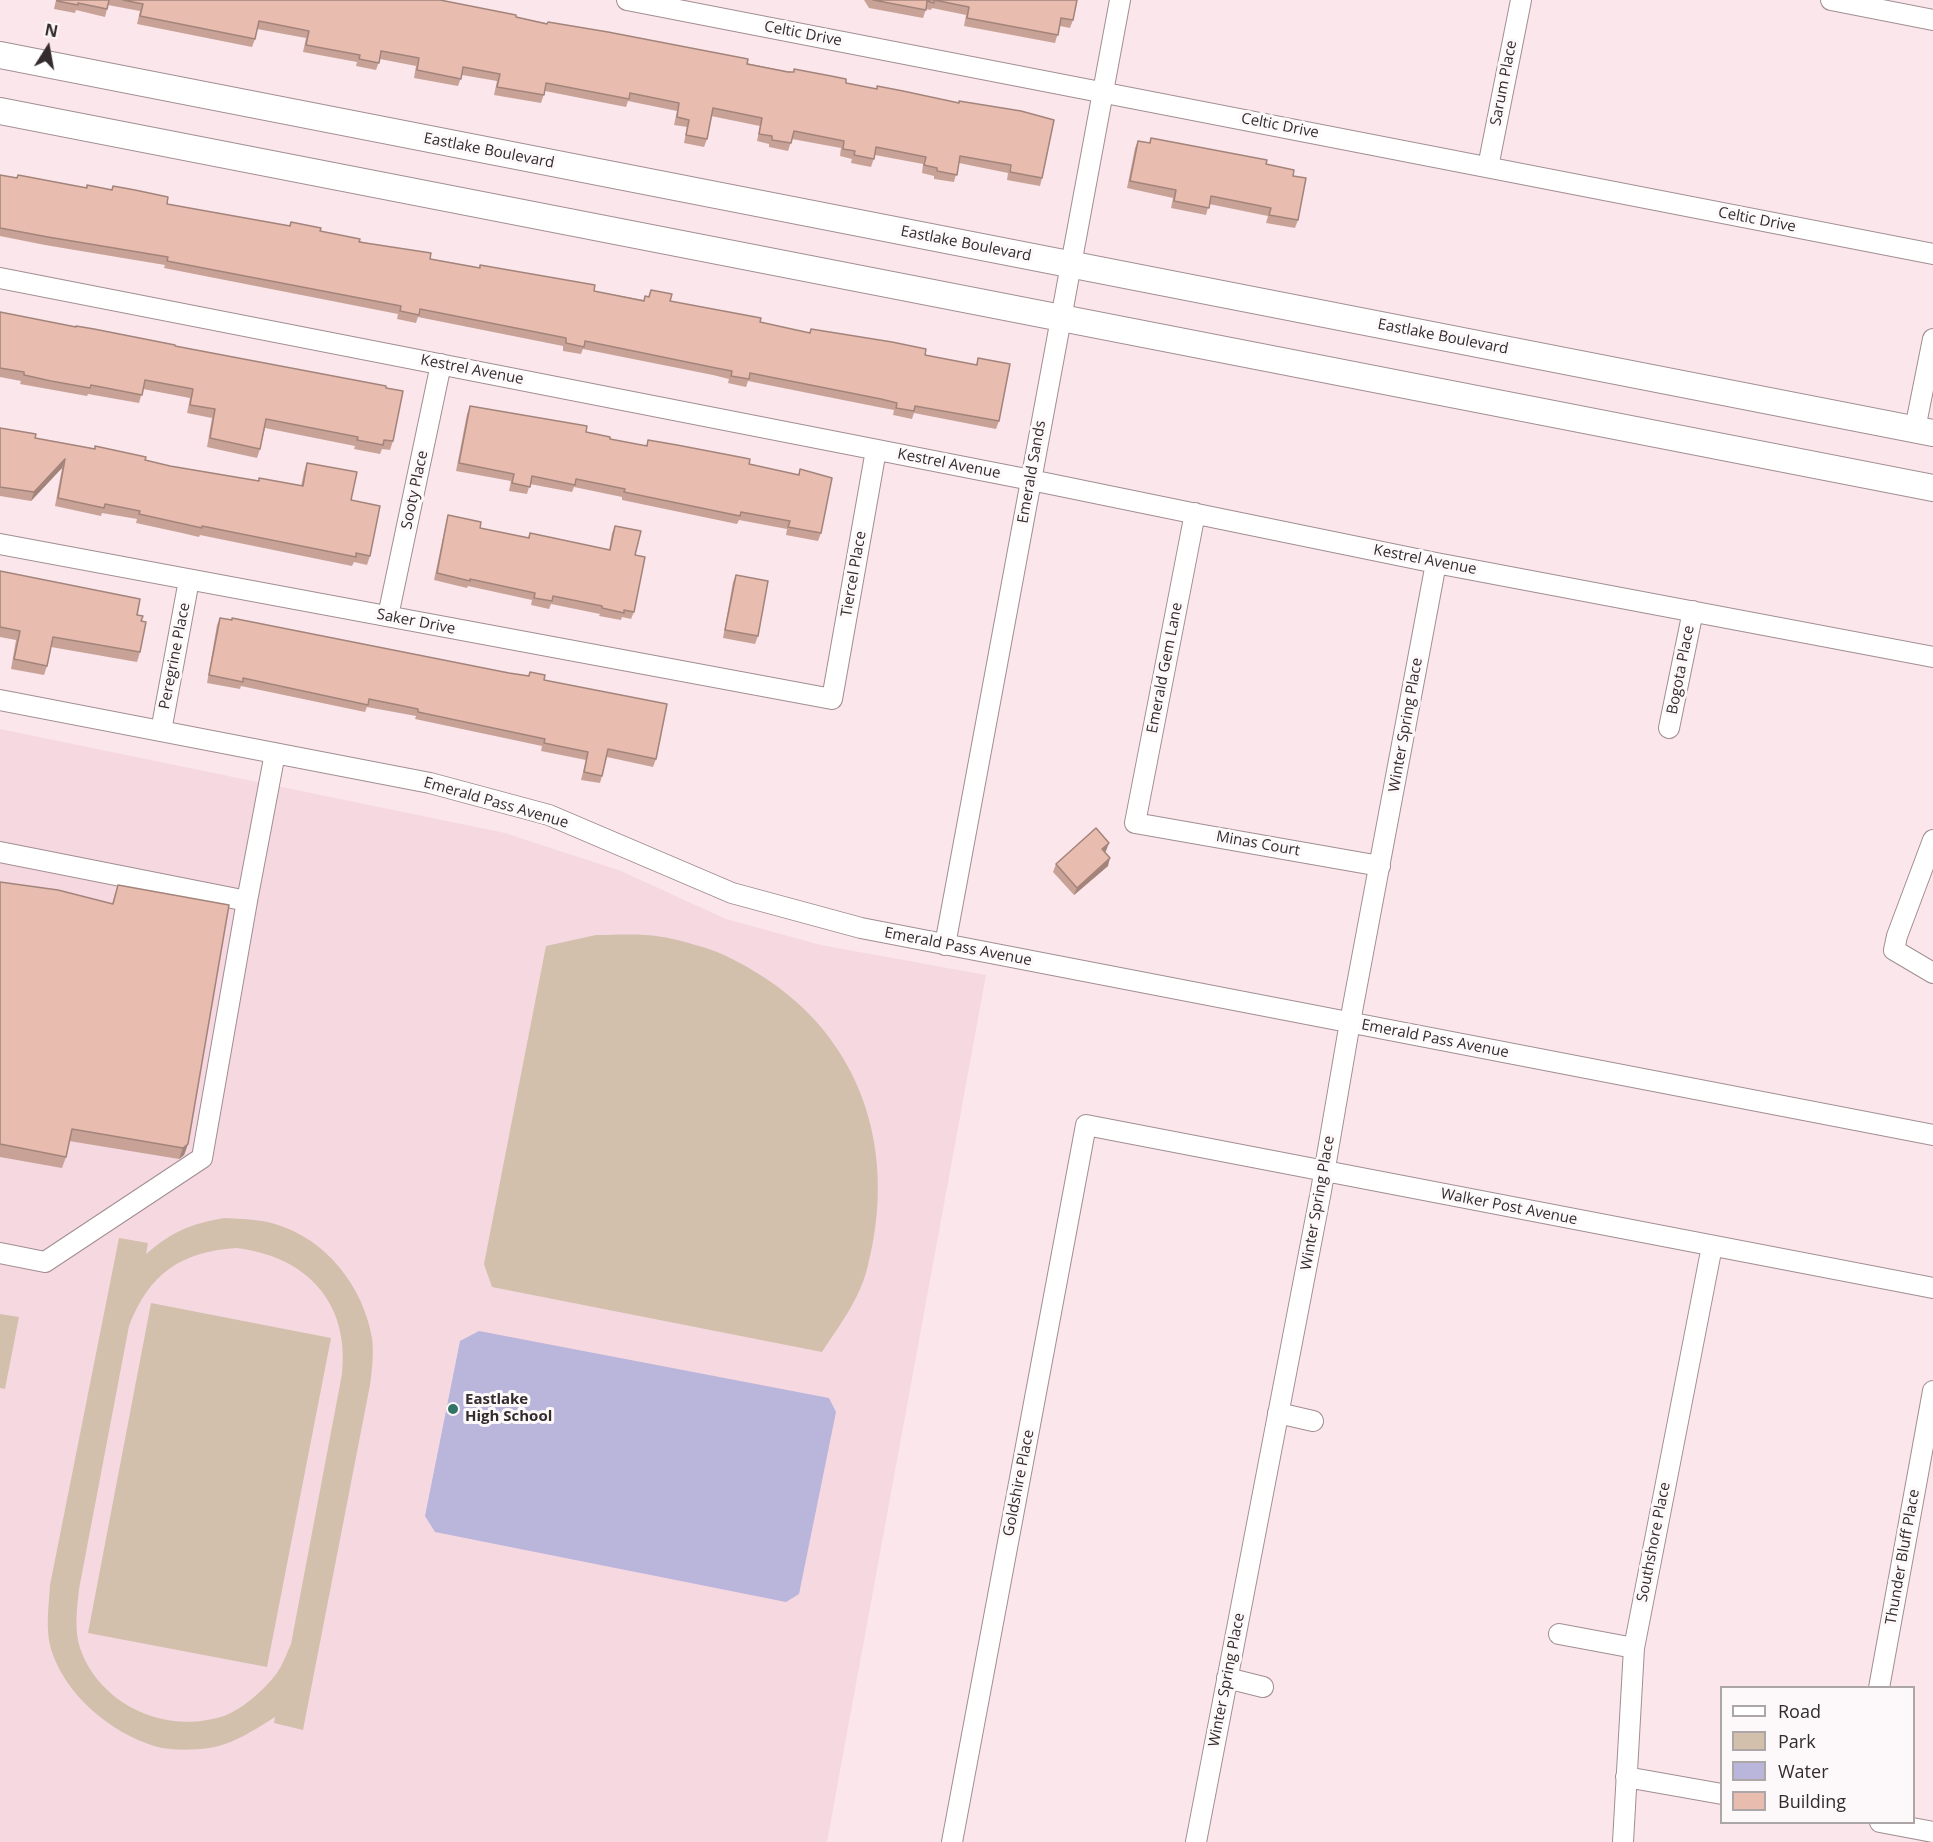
<!DOCTYPE html>
<style>
body{margin:0}
#map{position:relative;width:1933px;height:1842px;overflow:hidden;background:#fbe6eb;font-family:"Open Sans",sans-serif}
canvas{display:block}
.legend{position:absolute;left:1720px;top:1686px;width:195px;height:138px;box-sizing:border-box;background:#fdf8f9;border:2px solid #aca6a7;margin:0;padding:8px 10px;list-style:none;font-size:18px;color:#332b2d}
.legend li{display:flex;align-items:center;gap:12px;height:30px}
.legend b{width:30px;border:2px solid #aca6a7}
.north{position:absolute;left:18px;top:18px;width:60px;height:60px;-webkit-text-stroke:4px #fdf8f9;paint-order:stroke;rotate:11deg;font-size:16px;font-weight:700;line-height:24px;text-align:center;color:#332b2d}
.north::after{content:'';display:block;margin:auto;width:21px;height:27px;background:#332b2d;clip-path:polygon(50% 0,100% 100%,50% 72%,0 100%)}
</style>
<div id="map">
<canvas width="1933" height="1842"></canvas>
<ul class="legend">
<li><b style="height:8px;background:#fff"></b>Road</li>
<li><b style="height:16px;background:#d2c0ac"></b>Park</li>
<li><b style="height:16px;background:#bab5db"></b>Water</li>
<li><b style="height:16px;background:#e9bcb0"></b>Building</li>
</ul>
<div class="north">N</div>
</div>
<script>
const ctx = document.querySelector('canvas').getContext('2d');
ctx.lineJoin = 'round';
function fillPath(path, color) { ctx.fillStyle = color; ctx.fill(path, 'evenodd'); }
function strokePath(path, color, width, dash) { ctx.strokeStyle = color; ctx.lineWidth = width; ctx.lineCap = dash ? 'butt' : 'round'; ctx.setLineDash(dash || []); ctx.stroke(path); }
function label(font, color, halo, rows, align = 'center') {
  ctx.font = font + ' "Open Sans",sans-serif'; ctx.lineWidth = 6; ctx.setLineDash([]); ctx.textBaseline = 'middle'; ctx.strokeStyle = halo; ctx.fillStyle = color; for (const [text, x, y, turn = 0] of rows) {
    ctx.save(); ctx.translate(x, y); ctx.rotate((+turn || 0) * Math.PI / 180); ctx.textAlign = isNaN(turn) ? turn : align; if (halo) ctx.strokeText(text, 0, 0); ctx.fillText(text, 0, 0); ctx.restore();
  }
}
const built = new Path2D(`
 M0 729 505 833 621 871 726 919 821 945 986 975 827 1842H0Z`);
const green = new Path2D(`
 M596 935C612 935 629 934 646 935 663 936 683 941 699 946 723 952 748 967 768 980 866 1046 897 1157 867 1269 859 1300 839 1326 822 1352L492 1287 484 1264 546 946Z
 M224 1218C241 1219 258 1219 275 1224 326 1239 363 1286 372 1338 374 1353 372 1370 370 1385L303 1730 274 1723 275 1717C256 1729 232 1745 209 1748 193 1750 170 1751 154 1746 110 1732 65 1695 51 1649 45 1629 49 1605 50 1585L119 1238 148 1243 146 1254C175 1230 188 1225 224 1218ZM236 1248C305 1256 350 1301 342 1374L291 1644C287 1653 283 1664 277 1673 265 1689 243 1709 224 1716 167 1735 100 1706 80 1648 74 1629 77 1608 79 1589L129 1326C149 1274 180 1252 236 1248Z
 M151 1303 331 1338 267 1667 88 1633Z
 M0 1314 19 1317 5 1389 0 1388Z`);
const water = new Path2D(`
 M479 1331 829 1398 836 1412 799 1594 786 1602 435 1532 425 1516 460 1341Z`);
const minor = new Path2D(`
 M627 0 1933 254
 M1831 0 1933 20
 M1488 167 1521 0
 M0 278 1031 480 1436 563 1933 657
 M1915 429 1933 339
 M1195 513 1135 823 1380 866
 M0 544 832 699 876 450
 M388 616 441 364
 M0 700 430 783 549 815 732 893 861 928 1933 1135
 M1669 728 1693 611
 M161 731 189 580
 M1933 840 1897 936 1894 950 1933 973
 M0 852 247 901 275 753
 M945 945 1120 0
 M0 1253 45 1262 202 1158 247 901
 M1278 1413 1313 1421
 M1559 1634 1634 1648
 M1227 1678 1263 1687
 M1879 1688 1933 1391
 M1626 1777 1722 1794
 M1880 1822 1933 1832
 M952 1842 1086 1125 1933 1288
 M1196 1842 1321 1191 1350 1022 1436 563
 M1623 1842 1634 1648 1712 1246`);
const major = new Path2D(`
 M0 55 1933 433
 M0 111 1933 488`);
const wall = new Path2D(`
 M56 0H440L516 17 846 83 1042 178 1040 186 1007 180 1008 173 959 163 954 182 934 179V176L922 173 923 164 875 155 871 167 851 163 852 159 840 156 841 148 792 139 788 151 769 147V144L757 141 760 126 711 116 707 139 704 147 684 143 687 127 674 125 677 111 628 101 626 107 545 91 541 103 494 95 497 81 462 75 458 86 414 78 416 66 380 59 376 70 356 66 357 62 303 52 306 38 257 29 255 39 252 47 137 24 140 11 108 5 105 17 76 10 75 13 54 9Z
 M864 0H1077L1073 20 1070 28 1060 26 1055 43 964 26 966 15 932 8 931 10 926 9 923 18 869 8Z
 M1151 138 1266 164 1293 176 1298 220 1295 228 1266 223 1268 216 1209 204 1206 215 1171 208 1173 198 1127 188 1135 148 1138 141 1149 143Z
 M0 175 17 178 18 175 86 188 87 185 112 190 113 186 167 204 289 226 291 222 320 231 430 259 479 268 480 265 594 291 644 300 645 296 648 297 651 290 670 301 760 322 809 333 811 329 925 355 976 365 978 358 999 421 996 429 914 413 912 419 893 415 894 410 878 407 748 381 746 387 728 383 729 379 713 375 583 349 581 354 563 351V346L418 317 416 323 397 319 398 314 164 268 165 265 45 245 0 236Z
 M0 312 386 388 393 441 390 450 382 449 380 454 354 449 355 446 265 428 260 449 257 458 207 447 212 418 187 413 190 398 143 389 139 403 88 394 87 396 48 389 20 384 21 381 0 377Z
 M470 406 586 432 610 439 646 446 648 440 798 475 800 469 821 533 818 541 786 535 787 529 739 520 737 524 622 500V497L574 487 572 492 530 484 527 494 509 491 511 481 456 471 467 414Z
 M0 428 35 438 145 460 170 466 258 481 259 478 301 486 304 472 307 463 351 500 370 556 367 565 354 562 352 566 200 535 199 537 182 533 136 523 137 519 102 513 101 516 55 506 62 468 31 501 0 496Z
 M448 515 480 528 528 538 530 533 609 550 612 533 615 526 635 555 634 612 631 619 622 617 621 620 599 616 600 614 551 604 549 609 531 605 532 600 468 586 467 588 434 580 446 523Z
 M0 571 137 615 141 621 140 652 137 662 51 647 47 666 44 675 11 669 16 640 0 637Z
 M736 575 758 636 755 644 723 638 733 582Z
 M220 618 509 673 528 676 530 672 544 680 656 759 653 767 607 757 602 776 600 783 581 780 586 760 541 751 542 746 415 719 416 716 367 707 365 712 241 686 240 689 207 683 217 625Z
 M1106 851 1105 852 1108 866 1074 895 1053 872 1056 864Z
 M0 882 112 904 118 885 188 1144 184 1155 179 1159 69 1141 66 1157 62 1168 0 1157Z`);
const shadedWall = new Path2D(`
 M65 459 62 468 31 501 34 492Z
 M1109 843 1106 851 1099 857 1102 849Z
 M1110 858 1108 866 1074 895 1077 888Z
 M188 1144 184 1155 179 1159 183 1148Z`);
const building = new Path2D(`
 M57 0H109L107 9 78 3V5L57 1Z
 M123 0H440L516 15V17L547 24 548 22 608 32 748 59 747 64 788 72H794V69L831 76 846 79V83L877 89V86L903 91 959 103V101L1021 111 1054 120 1042 178 1010 172 1011 165 960 156 957 175 937 171V168L924 165 926 157 876 147 874 159 854 155 855 151 843 149 844 141 794 131 791 143 772 140V136L759 134 762 118 713 108 707 139 686 135 689 120 677 117 679 103 630 93 629 99 546 83 544 95 497 87 500 74 463 67 461 79 417 70 419 58 381 51 379 63 359 59 360 55 306 45 309 31 259 21 255 39 140 16 143 4Z
 M873 0H1077L1073 20 1061 18 1058 35 967 18 969 7 934 0V3L927 1 926 10Z
 M1151 138 1267 160 1266 164 1294 170 1293 176 1306 178 1298 220 1269 215 1271 208 1211 196 1209 208 1174 201 1176 190 1130 181 1138 141 1150 143Z
 M0 175 17 178 18 175 87 188V185L112 190 113 186 135 190 168 197 167 204 290 226 291 222 321 228 320 231 360 239 359 242 431 253 430 259 480 268V265L595 285 594 291 644 301 645 296 649 297 651 290 672 294 670 301 761 318 760 322 810 333 811 329 892 342 926 349 925 355 977 365 978 358 1010 364 999 421 915 406 914 411 896 408 897 403 881 399 750 373 749 379 731 376 732 371 716 368 585 341 584 347 566 343V338L420 309 419 315 400 311 401 306 167 261 168 257 48 237 0 228Z
 M0 312 76 327V326L94 329 175 345V346L386 386V388L403 391 393 441 384 440 383 445 357 440 358 437 266 419 260 449 210 438 215 409 190 405 193 389 145 380 142 395 91 385 90 388 51 381 24 375V372L0 368Z
 M470 406 587 426 586 432 610 437V439L647 446 648 440 677 445 750 459 749 464 799 475 800 469 832 478 821 533 788 527 790 521 741 512 740 516 624 492 625 489 576 479 575 485 532 476 530 487 512 483 514 474 459 463Z
 M0 428 36 434 35 438 95 449V446L146 457 145 460 170 466 259 481V478L303 486 307 463 357 472 351 500 380 506 370 556 356 553V557L202 526V528L139 514 140 511 105 504 104 508 58 498 65 459 34 492 0 487Z
 M448 515 481 522 480 528 529 538 530 533 610 550 615 526 641 531 635 555 645 557 634 612 624 610V613L602 608V606L553 596 552 601 534 598 535 593 470 579V581L437 573Z
 M0 571 140 599 137 615 143 616 141 621 146 622 140 652 53 637 47 666 14 659 20 631 0 627Z
 M736 575 768 581 758 636 725 630Z
 M220 618 232 620V618L509 673 529 676 530 672 545 675 544 680 667 704 656 759 608 749 602 776 584 772 588 752 544 743 545 739 418 712V709L369 699 368 705 243 678V682L209 675Z
 M1096 828 1109 843 1102 849 1110 858 1077 888 1056 864Z
 M0 882 58 890 113 904 118 885 229 905 188 1144 183 1148 72 1129 66 1157 0 1144Z`);
const markers = [
 [453,1409,6,"#317364"]
];
const streetNames = [
 ["Celtic Drive",803,34,11],
 ["Sarum Place",1504,83,-79],
 ["Celtic Drive",1280,126,11],
 ["Eastlake Boulevard",489,151,11],
 ["Celtic Drive",1757,220,11],
 ["Eastlake Boulevard",966,244,11],
 ["Eastlake Boulevard",1443,337,11],
 ["Kestrel Avenue",472,370,11],
 ["Kestrel Avenue",949,464,11],
 ["Emerald Sands",1032,472,-80],
 ["Sooty Place",415,490,-78],
 ["Kestrel Avenue",1425,560,11],
 ["Tiercel Place",854,574,-80],
 ["Saker Drive",416,622,11],
 ["Peregrine Place",175,656,-79],
 ["Emerald Gem Lane",1165,668,-79],
 ["Bogota Place",1681,670,-79],
 ["Winter Spring Place",1406,725,-80],
 ["Emerald Pass Avenue",496,803,16],
 ["Minas Court",1258,844,10],
 ["Emerald Pass Avenue",958,947,11],
 ["Emerald Pass Avenue",1435,1039,11],
 ["Winter Spring Place",1318,1203,-80],
 ["Walker Post Avenue",1509,1207,11],
 ["Goldshire Place",1019,1483,-79],
 ["Southshore Place",1654,1542,-79],
 ["Thunder Bluff Place",1903,1557,-80],
 ["Winter Spring Place",1227,1680,-79]
];
const poiNames = [
 ["Eastlake",465,1400],
 ["High School",465,1417]
];
fillPath(built, '#f6d8e0');
fillPath(green, '#d2c0ac');
fillPath(water, '#bab5db');
strokePath(minor, '#a18e92', 22);
strokePath(major, '#a18e92', 28);
strokePath(minor, '#fff', 20);
strokePath(major, '#fff', 26);
fillPath(wall, '#c8a297');
fillPath(shadedWall, '#a3847b');
fillPath(building, '#e9bcb0');
strokePath(building, '#a3847b', 1.5);
for (const [x, y, r, color] of markers) { const dot = new Path2D(); dot.arc(x, y, r, 0, 2 * Math.PI); ctx.fillStyle = color; ctx.fill(dot); strokePath(dot, '#fdf8f9', 2); }
label('15px', '#332b2d', '#fdf8f9', streetNames);
label('bold 15px', '#332b2d', '#fdf8f9', poiNames, 'left');
</script>
